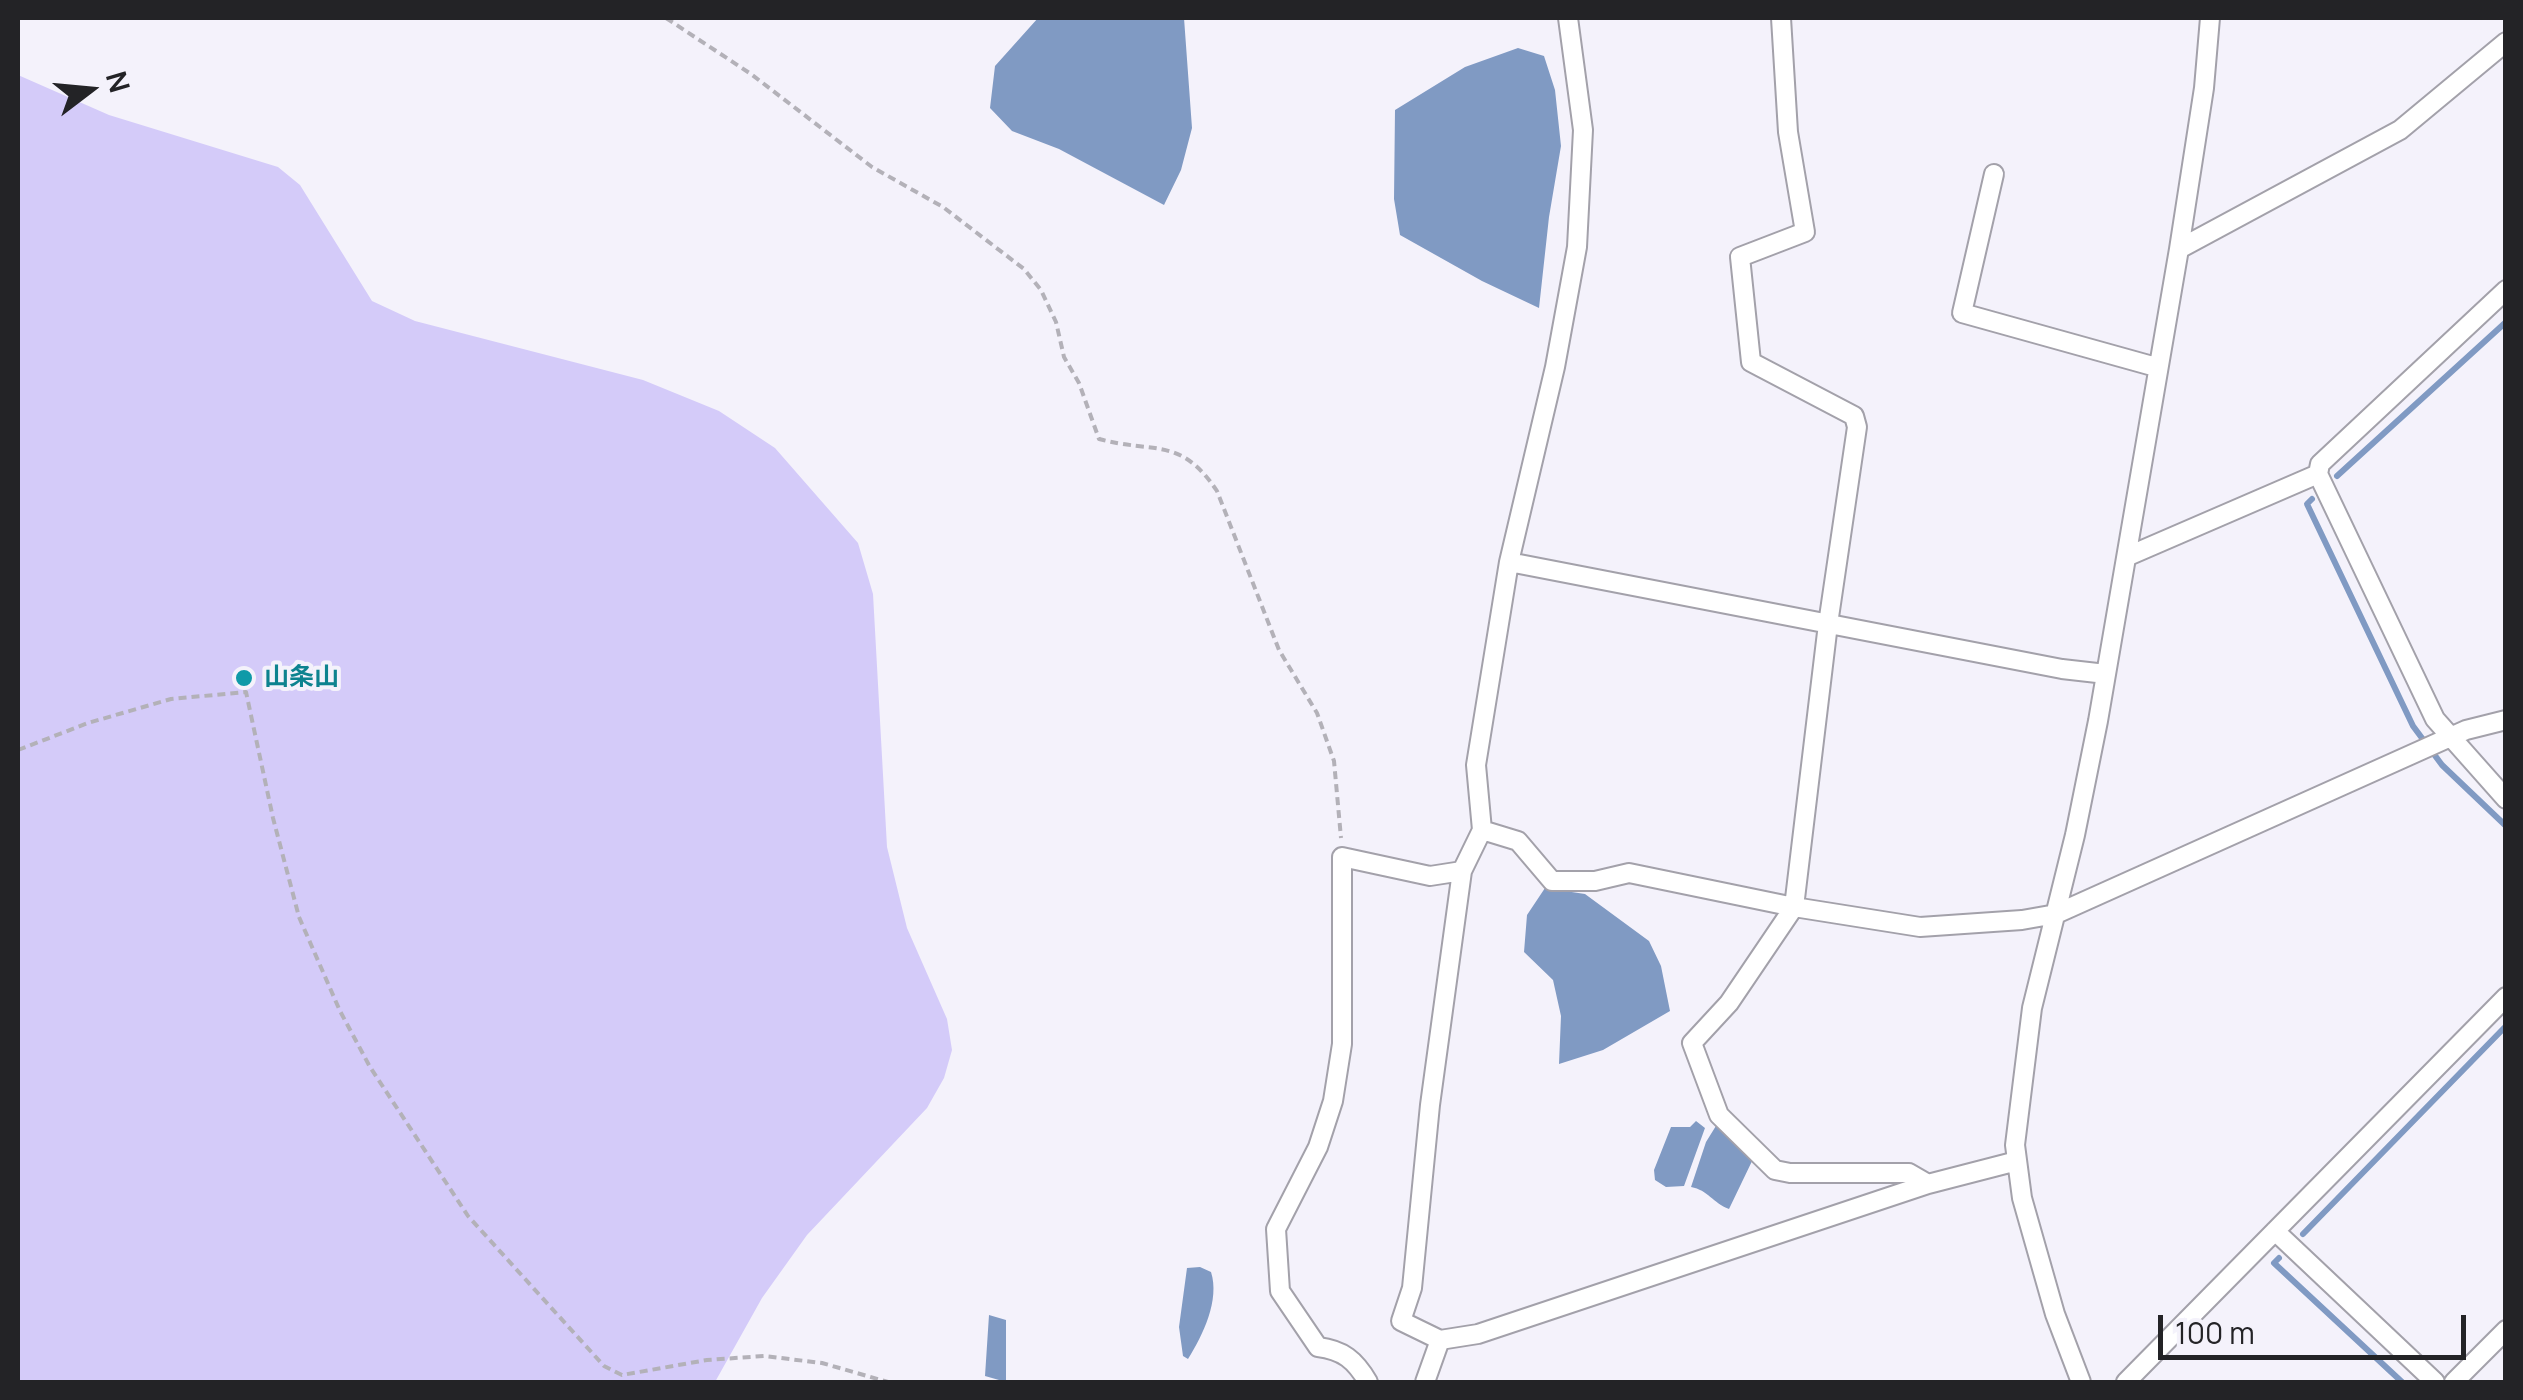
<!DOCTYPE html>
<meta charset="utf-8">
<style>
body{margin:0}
#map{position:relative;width:2523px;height:1400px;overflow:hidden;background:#f4f2fb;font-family:Manrope,sans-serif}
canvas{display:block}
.frame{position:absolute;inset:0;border:20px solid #232326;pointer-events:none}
.north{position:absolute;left:40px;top:40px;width:100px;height:100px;-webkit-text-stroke:8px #f4f2fb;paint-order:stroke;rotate:74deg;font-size:28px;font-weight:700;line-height:40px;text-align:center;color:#232326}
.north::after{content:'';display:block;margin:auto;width:35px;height:45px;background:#232326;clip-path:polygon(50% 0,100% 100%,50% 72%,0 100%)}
.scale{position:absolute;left:2158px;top:1315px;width:308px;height:45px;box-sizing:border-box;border:5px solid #232326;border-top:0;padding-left:12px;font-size:30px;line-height:35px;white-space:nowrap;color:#232326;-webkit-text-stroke:8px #f4f2fb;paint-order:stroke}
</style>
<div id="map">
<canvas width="2523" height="1400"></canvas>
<div class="frame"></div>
<div class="north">N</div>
<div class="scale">100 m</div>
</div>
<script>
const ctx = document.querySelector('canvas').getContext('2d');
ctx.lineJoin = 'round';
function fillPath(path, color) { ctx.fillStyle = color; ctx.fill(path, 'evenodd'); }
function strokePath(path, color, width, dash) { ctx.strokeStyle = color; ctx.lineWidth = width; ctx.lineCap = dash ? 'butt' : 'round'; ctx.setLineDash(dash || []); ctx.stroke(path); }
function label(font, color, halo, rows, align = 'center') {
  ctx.font = font + ' Manrope,"Noto Sans JP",sans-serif'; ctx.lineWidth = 8; ctx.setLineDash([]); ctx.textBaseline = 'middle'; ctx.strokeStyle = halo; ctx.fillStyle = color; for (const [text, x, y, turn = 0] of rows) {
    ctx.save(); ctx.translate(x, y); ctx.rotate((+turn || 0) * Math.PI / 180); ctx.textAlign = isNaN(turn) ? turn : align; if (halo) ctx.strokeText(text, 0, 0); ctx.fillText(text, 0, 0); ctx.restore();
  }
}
const green = new Path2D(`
 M18 75 109 115 278 167 300 185 372 301 415 321 643 380 719 411 775 448 858 543 873 594 887 847 907 928 947 1019 952 1050 944 1078 927 1108 807 1235 762 1298 715 1382H18Z`);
const water = new Path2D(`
 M1038 18H1184L1192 128 1181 170 1164 205 1059 149 1012 131 990 108 995 66Z
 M1518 48 1544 56 1555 90 1561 146 1549 217 1539 308 1482 281 1400 235 1394 199 1395 110 1465 67Z
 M1545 888 1585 894 1649 941 1661 966 1670 1011 1603 1050 1559 1064 1561 1016 1553 980 1524 952 1527 915Z
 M1696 1121 1705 1128 1684 1186 1666 1187 1655 1180 1654 1170 1671 1127H1690Z
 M1719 1121 1754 1157 1729 1209C1713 1203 1708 1190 1691 1187L1706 1142Z
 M1200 1267 1211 1272C1220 1300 1203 1335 1188 1359L1183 1356 1179 1327 1187 1268Z
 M989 1315 1006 1320V1382L985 1376Z`);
const stream = new Path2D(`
 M2337 476 2506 322
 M2312 499 2307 504 2413 726 2442 765 2506 826
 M2303 1234 2506 1026
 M2279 1258 2274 1263 2402 1382`);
const path = new Path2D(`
 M666 18 751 74 872 167 943 207 1024 269 1041 290 1056 322 1064 357 1079 383 1099 439C1155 454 1180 436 1217 491L1279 650 1317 713 1334 761 1341 838
 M18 750 88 723 171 699 246 692 273 818 299 917 340 1011 370 1067 468 1216 604 1366 622 1375 707 1360 764 1356 822 1363 888 1382`);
const minor = new Path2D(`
 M1568 18 1583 130 1577 247 1555 367 1509 562 1476 765 1482 830 1462 871 1430 1105 1412 1288 1401 1321 1440 1340 1478 1334 1928 1184 2017 1161
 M1781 18 1788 132 1805 232 1740 257 1751 362 1854 416 1857 427 1828 624 1794 907 1729 1003 1692 1043 1719 1115 1775 1170 1790 1173H1909L1928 1184
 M1994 174 1962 313 2156 367
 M2179 249 2400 130 2506 42
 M2318 474 2435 719 2506 799
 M2126 557 2318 474 2320 464 2506 290
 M1509 562 2062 669 2106 674
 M1482 830 1518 841 1552 881H1595L1629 873 1794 907 1920 927 2022 920 2056 914 2466 730 2506 720
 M2275 1231 2435 1382
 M1368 1382C1355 1360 1343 1350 1318 1347L1280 1291 1276 1229 1318 1147 1333 1101 1342 1044V857L1430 876 1462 871
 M1425 1382 1440 1340
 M2081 1382 2055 1314 2022 1198 2015 1145 2032 1008 2075 835 2098 721 2179 249 2204 88 2210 18
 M2126 1382 2506 997
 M2454 1382 2506 1330`);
const markers = [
 [244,678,10,"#0f9aa8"]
];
const cultureNames = [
 ["山条山",264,678]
];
fillPath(green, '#d4cbf9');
fillPath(water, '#809ac3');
strokePath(stream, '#809ac3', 6);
strokePath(minor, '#a3a1aa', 22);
strokePath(path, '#b3b1b8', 4, [8, 5]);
strokePath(minor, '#fff', 18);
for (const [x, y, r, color] of markers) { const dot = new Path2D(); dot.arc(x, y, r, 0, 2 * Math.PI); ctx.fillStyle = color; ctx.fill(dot); strokePath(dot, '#f4f2fb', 4); }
label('bold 25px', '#0d838f', '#f4f2fb', cultureNames, 'left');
</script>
